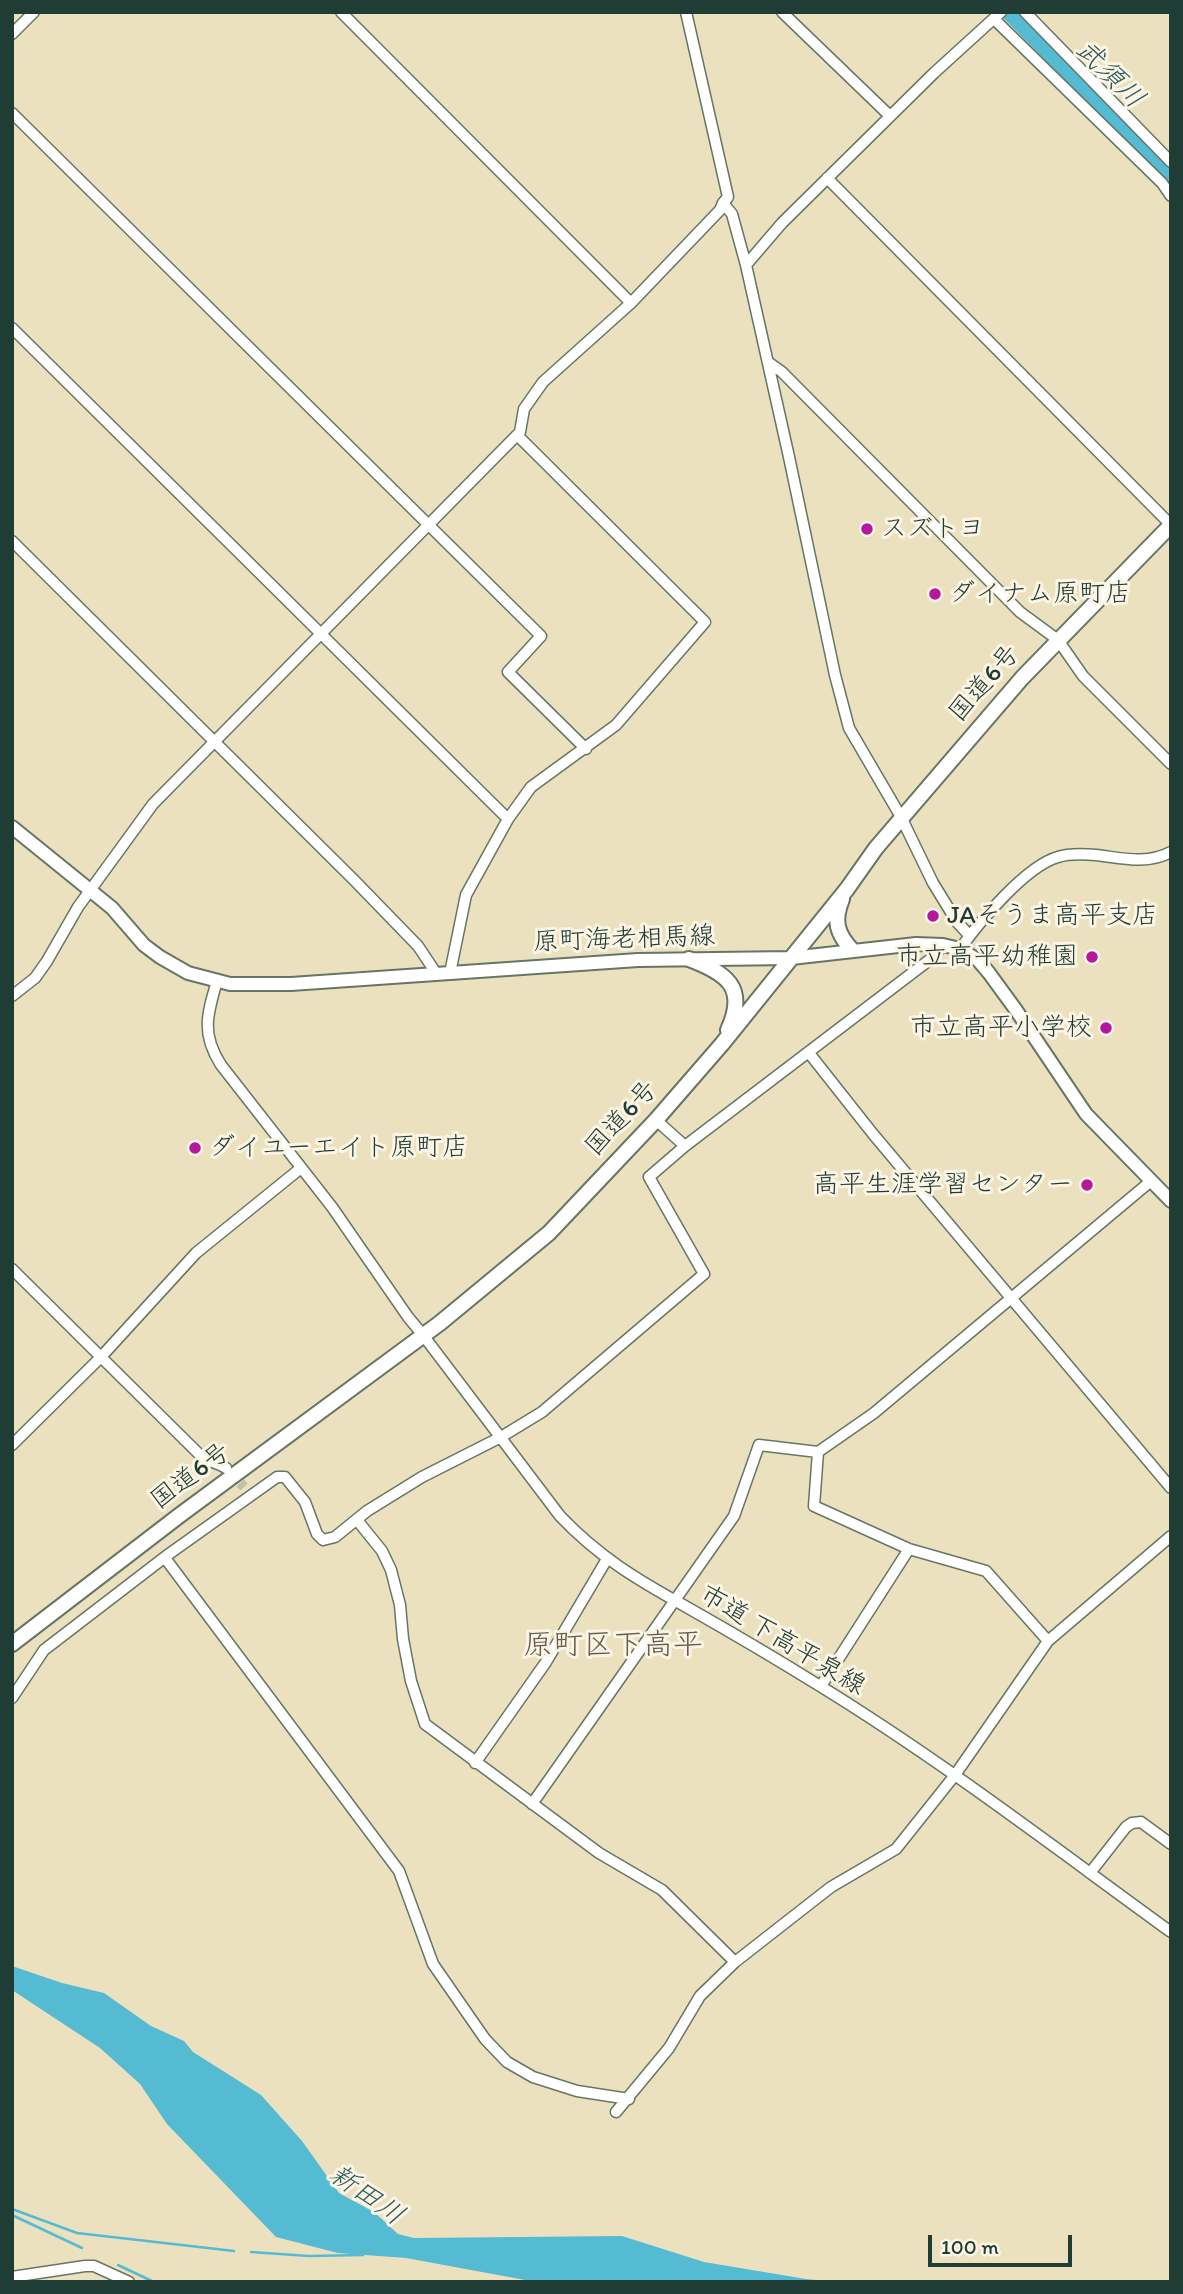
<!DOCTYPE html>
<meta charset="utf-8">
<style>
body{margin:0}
#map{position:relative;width:1183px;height:2294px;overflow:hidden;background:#ebe1bf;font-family:Itim,sans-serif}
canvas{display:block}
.frame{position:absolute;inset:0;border:14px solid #1f3d34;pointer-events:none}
.scale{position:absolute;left:928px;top:2235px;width:144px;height:32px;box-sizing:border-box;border:4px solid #1f3d34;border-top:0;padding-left:9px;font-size:21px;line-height:24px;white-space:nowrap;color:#1f3d34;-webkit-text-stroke:5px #fcf5e5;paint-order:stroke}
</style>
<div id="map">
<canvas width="1183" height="2294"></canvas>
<div class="frame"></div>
<div class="scale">100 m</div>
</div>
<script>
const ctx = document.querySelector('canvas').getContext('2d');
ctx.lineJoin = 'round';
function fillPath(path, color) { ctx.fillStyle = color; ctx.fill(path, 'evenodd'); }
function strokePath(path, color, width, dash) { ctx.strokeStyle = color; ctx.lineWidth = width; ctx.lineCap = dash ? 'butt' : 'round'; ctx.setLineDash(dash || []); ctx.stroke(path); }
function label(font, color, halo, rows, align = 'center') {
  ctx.font = font + ' Itim,"Klee One",sans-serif'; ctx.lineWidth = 6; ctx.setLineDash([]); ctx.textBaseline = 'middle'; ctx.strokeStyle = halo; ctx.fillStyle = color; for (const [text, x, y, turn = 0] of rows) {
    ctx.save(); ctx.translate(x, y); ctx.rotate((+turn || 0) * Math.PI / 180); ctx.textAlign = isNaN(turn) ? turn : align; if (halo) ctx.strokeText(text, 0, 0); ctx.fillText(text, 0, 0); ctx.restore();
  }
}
const water = new Path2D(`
 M12 1966 62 1983 104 1993 151 2026 184 2041 193 2052 261 2095 302 2141 339 2193 374 2212 398 2234 414 2238 622 2236 704 2262 806 2279 837 2282H536L406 2258 338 2253 276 2237 167 2124 140 2084 100 2048 12 1990Z`);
const stream = new Path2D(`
 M12 2209 77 2233 234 2251
 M12 2215 82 2248
 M251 2252 309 2256 363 2255
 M118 2265 154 2282`);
const river = new Path2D(`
 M1010 12 1171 174`);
const minorTunnel = new Path2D(`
 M230 1472 244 1487`);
const minor = new Path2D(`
 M341 12 631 303
 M686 12 728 197 723 203 732 214 746 265 789 457 835 675 849 728 901 817 933 883 957 922 969 935
 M782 12 890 116
 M1025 12 1171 162
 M994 19 1162 183 1171 196
 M12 34 34 12
 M12 113 541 636 508 672 586 749
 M827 178 1171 525
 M746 265 782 223 934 73 1001 12
 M12 328 508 819
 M768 362 782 372 1020 612 1058 640 1083 676 1171 764
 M12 541 354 880 418 946 436 973
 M960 949C980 921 1026 866 1058 857 1070 853 1084 854 1096 855 1122 858 1146 865 1171 852
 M450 973 466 895 508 819 531 787 616 725 705 622 517 435
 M217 981C207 1015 201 1034 221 1065L332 1207 408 1317 423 1335 560 1516C598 1556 636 1579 683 1605 729 1631 775 1658 820 1686 942 1761 1055 1848 1171 1932
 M12 996 35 978 47 961 78 907 153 804 520 432 524 409 543 382 631 303 720 210 723 203
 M809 1053 873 1134 1171 1488
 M656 1120 685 1146
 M12 1269 200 1455C209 1463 217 1462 226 1468
 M12 1445 101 1357 196 1253 301 1168
 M818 1452 814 1506 909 1549 986 1571 1048 1641
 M357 1520 382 1551 391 1570 400 1605 403 1639 411 1681 425 1724 599 1853 662 1890 735 1962
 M165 1558 399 1871 433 1964 485 2039 507 2062 533 2077 577 2091 629 2099
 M821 1686 909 1549
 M12 1698 44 1650 169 1554 277 1477H285L305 1502 317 1534 323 1540 335 1537 367 1511 422 1477 501 1437 542 1412 704 1274 649 1177 685 1146 932 958 943 945
 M475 1763 546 1662 607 1559
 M532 1804 734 1516 759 1445 818 1452 874 1413 1151 1181
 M1090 1873 1126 1827 1132 1823 1141 1822 1171 1844
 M616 2112 669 2048 700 1996 735 1962 831 1887 896 1849 955 1775 1048 1641 1171 1536
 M12 2277 85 2266H94L129 2282`);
const major = new Path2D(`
 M12 827 112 908 144 945 160 957 188 973 230 984H291L638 960 791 958 916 944 943 945 960 949 978 960 989 973 1016 1010 1086 1114 1171 1201`);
const highway = new Path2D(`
 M842 899C833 921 837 934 852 950
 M689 959C726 973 748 987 728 1030
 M12 1644 180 1515 440 1323 549 1233 656 1120 722 1044 847 889 876 848 1022 678 1171 525`);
const markers = [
 [867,529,7,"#b5179e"],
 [935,594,7,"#b5179e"],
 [933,916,7,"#b5179e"],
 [1092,957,7,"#b5179e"],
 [1106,1028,7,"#b5179e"],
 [195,1148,7,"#b5179e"],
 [1087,1185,7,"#b5179e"]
];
const poiNames = [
 ["スズトヨ",881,529],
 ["ダイナム原町店",949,594],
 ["JAそうま高平支店",947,916],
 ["市立高平幼稚園",1078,957,"right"],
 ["市立高平小学校",1092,1028,"right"],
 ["ダイユーエイト原町店",209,1148],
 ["高平生涯学習センター",1073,1185,"right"]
];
const streetNames = [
 ["国道6号",985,684,-49],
 ["原町海老相馬線",624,940,-2],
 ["国道6号",622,1119,-47],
 ["国道6号",191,1477,-37],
 ["市道 下高平泉線",782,1641,31]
];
const waterNames = [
 ["武須川",1109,75,45],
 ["新田川",366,2196,35]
];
const quarterNames = [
 ["原町区下高平",613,1646]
];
fillPath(water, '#55bbd3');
strokePath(stream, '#55bbd3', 2.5);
strokePath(river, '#55bbd3', 18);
strokePath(minorTunnel, '#c2c0a3', 10, [10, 5]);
strokePath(minor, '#667665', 13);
strokePath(major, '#667665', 16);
strokePath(highway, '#667665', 18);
strokePath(minor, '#fff', 10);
strokePath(major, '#fff', 12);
strokePath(highway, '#fff', 14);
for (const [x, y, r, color] of markers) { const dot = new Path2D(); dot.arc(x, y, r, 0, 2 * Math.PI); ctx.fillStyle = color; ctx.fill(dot); strokePath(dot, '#fcf5e5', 2.5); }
label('26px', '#1f3d34', '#fcf5e5', poiNames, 'left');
label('26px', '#1f3d34', '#fcf5e5', streetNames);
label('italic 28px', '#2c5c5c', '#fcf5e5', waterNames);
label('30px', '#675d50', '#fcf5e5', quarterNames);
</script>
